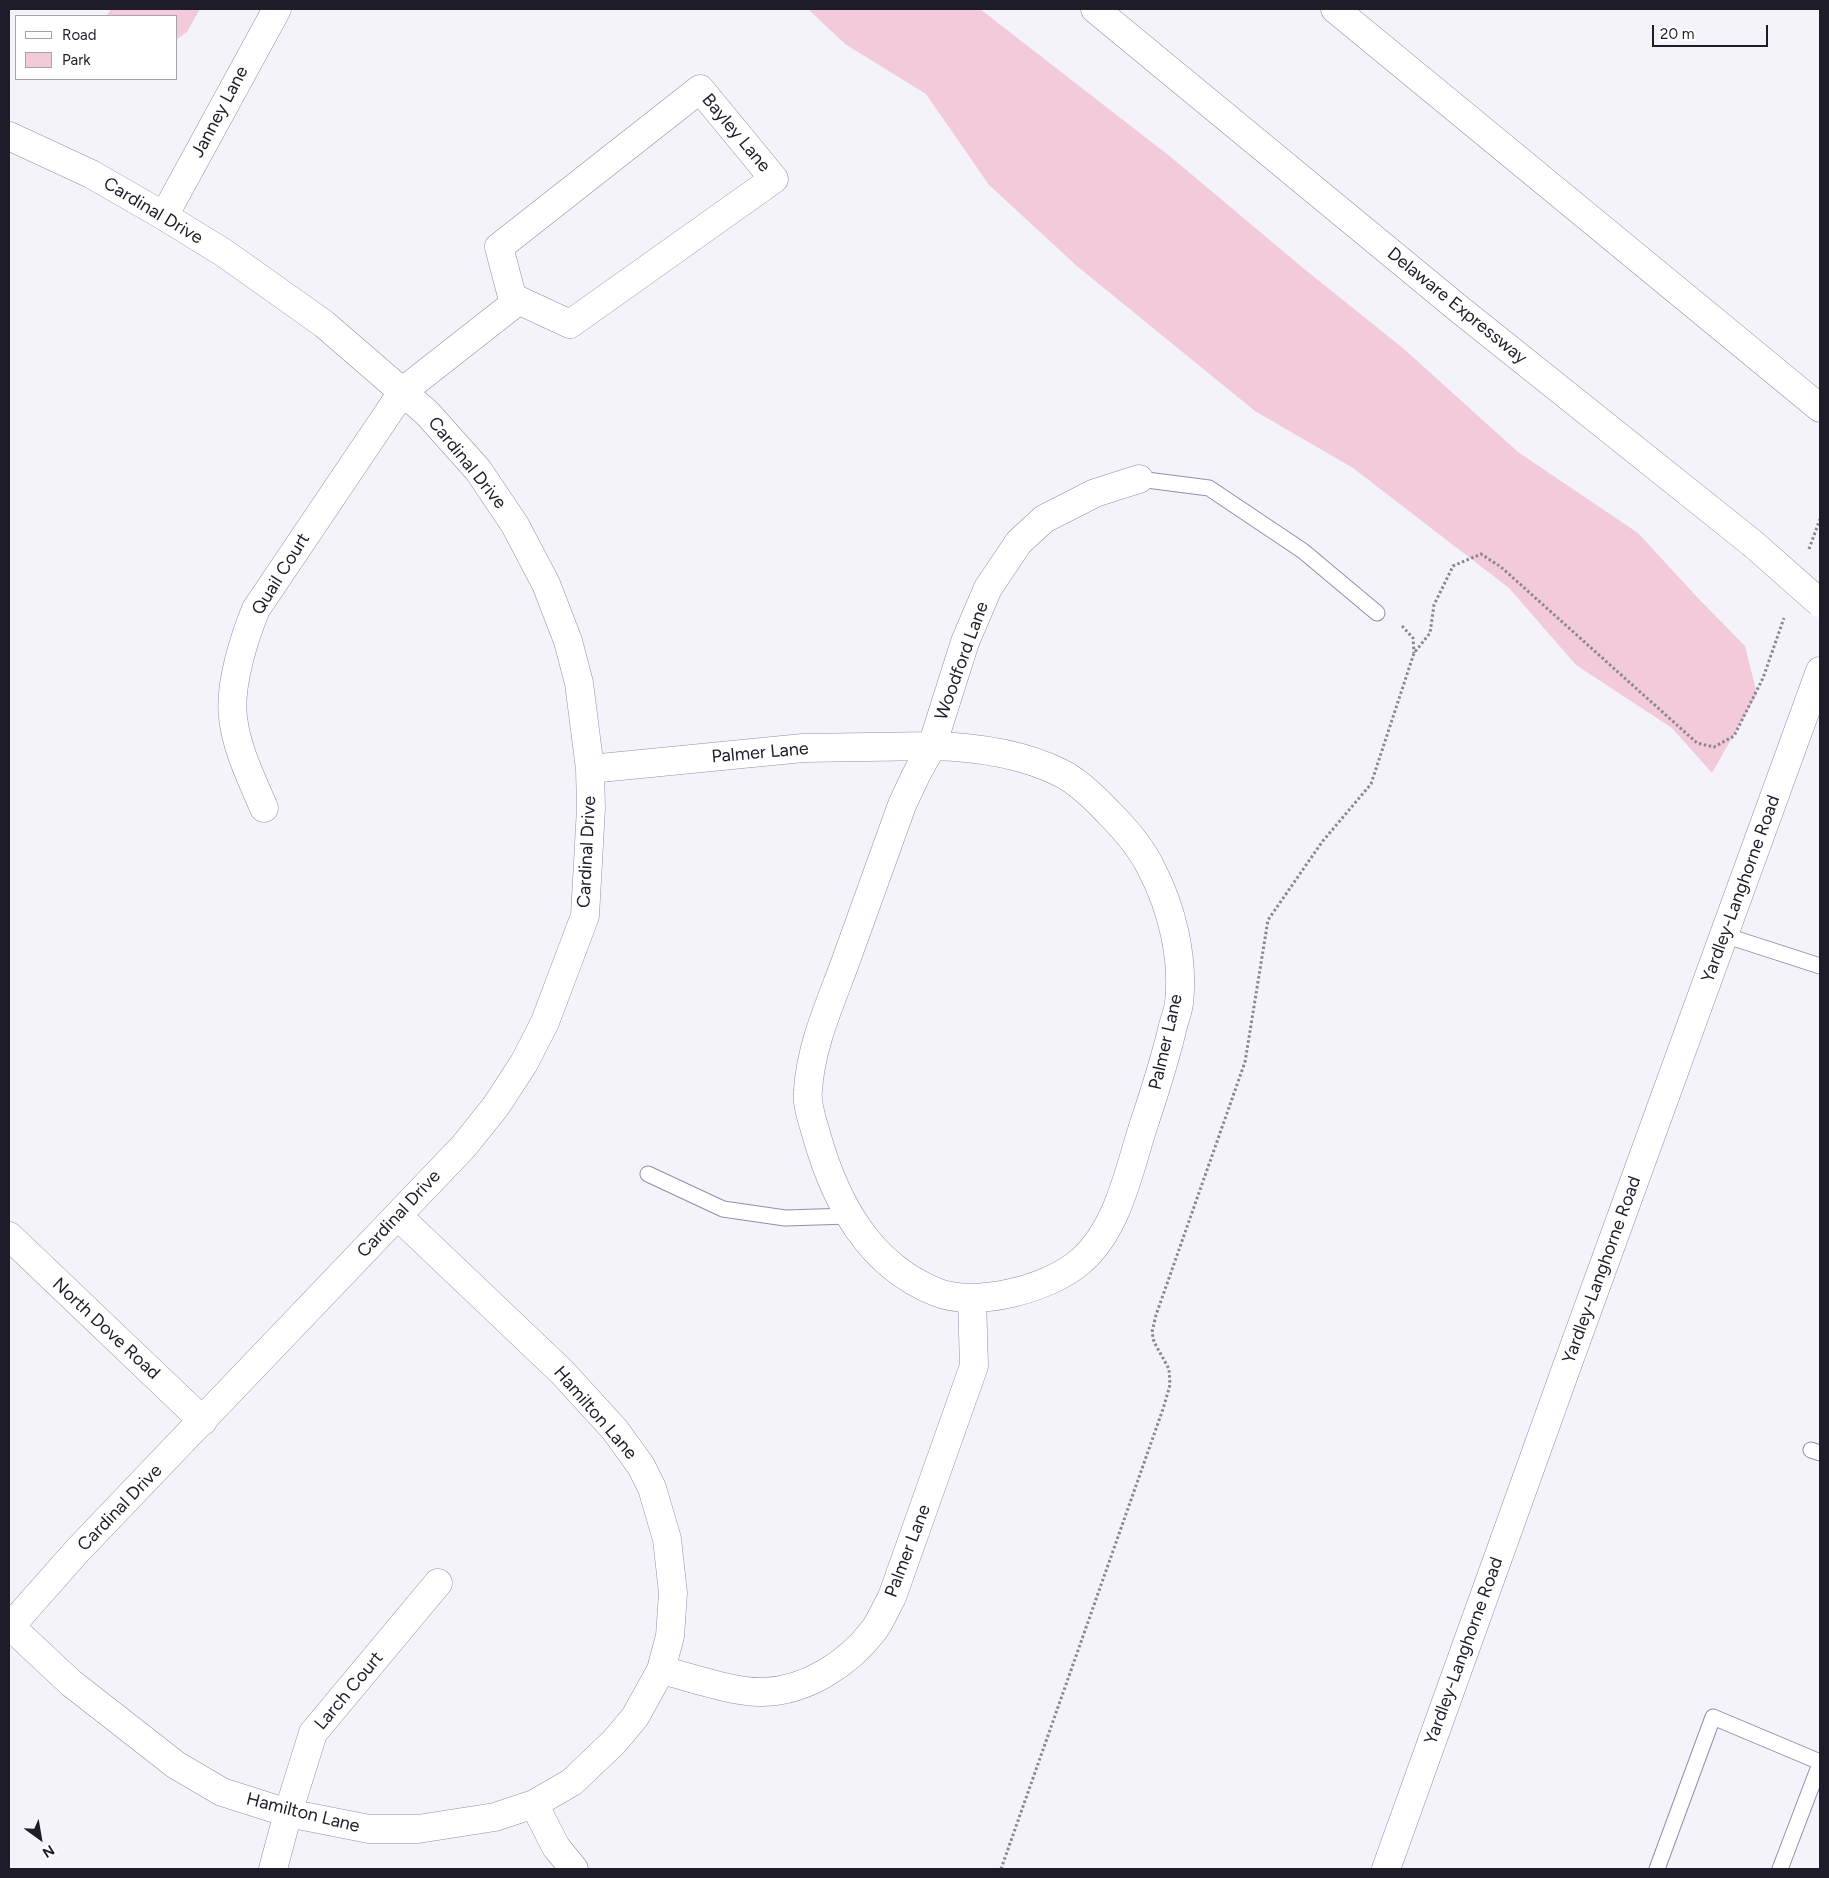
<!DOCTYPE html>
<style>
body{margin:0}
#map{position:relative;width:1829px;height:1878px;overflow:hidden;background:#f4f3fa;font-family:Figtree,sans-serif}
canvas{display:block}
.frame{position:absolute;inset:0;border:10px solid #1e1c29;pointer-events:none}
.legend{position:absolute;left:15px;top:15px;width:162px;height:65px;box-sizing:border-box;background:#fff;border:1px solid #a5a4a9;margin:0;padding:6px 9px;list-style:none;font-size:15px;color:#1e1c29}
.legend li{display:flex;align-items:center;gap:10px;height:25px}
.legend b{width:25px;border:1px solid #a5a4a9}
.north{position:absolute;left:15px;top:1813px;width:50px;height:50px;-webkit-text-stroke:4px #fff;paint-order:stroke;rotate:148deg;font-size:14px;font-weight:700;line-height:20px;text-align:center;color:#1e1c29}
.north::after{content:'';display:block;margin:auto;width:18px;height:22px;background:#1e1c29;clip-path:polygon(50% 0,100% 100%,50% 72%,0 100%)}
.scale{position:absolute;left:1652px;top:25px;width:116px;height:22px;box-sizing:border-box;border:2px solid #1e1c29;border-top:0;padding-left:6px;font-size:15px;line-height:18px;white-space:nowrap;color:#1e1c29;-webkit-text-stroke:4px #fff;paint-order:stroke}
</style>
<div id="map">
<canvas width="1829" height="1878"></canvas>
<div class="frame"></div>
<ul class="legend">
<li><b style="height:6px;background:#fff"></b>Road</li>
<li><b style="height:14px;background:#f2cada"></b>Park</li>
</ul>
<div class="north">N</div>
<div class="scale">20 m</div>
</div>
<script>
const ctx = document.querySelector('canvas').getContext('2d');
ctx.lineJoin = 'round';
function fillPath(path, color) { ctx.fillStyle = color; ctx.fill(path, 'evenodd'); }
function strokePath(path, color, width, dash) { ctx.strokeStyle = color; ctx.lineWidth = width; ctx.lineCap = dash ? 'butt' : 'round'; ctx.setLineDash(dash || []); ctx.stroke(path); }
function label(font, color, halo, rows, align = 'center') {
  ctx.font = font + ' Figtree,sans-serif'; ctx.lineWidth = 4.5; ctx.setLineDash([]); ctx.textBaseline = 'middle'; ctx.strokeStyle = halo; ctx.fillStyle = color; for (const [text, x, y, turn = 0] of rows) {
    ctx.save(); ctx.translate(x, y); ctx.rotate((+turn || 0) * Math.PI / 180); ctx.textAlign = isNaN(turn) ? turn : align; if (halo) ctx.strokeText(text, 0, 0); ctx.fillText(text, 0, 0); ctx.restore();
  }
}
const green = new Path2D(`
 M111 9H200L187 32 176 40V16H107Z
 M808 9H980L1172 158 1303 268 1404 349 1518 452 1638 533 1696 596 1745 646 1757 694 1712 773 1672 728 1576 665 1509 588 1353 468 1255 411 1078 267 989 185 926 94 845 44Z`);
const path = new Path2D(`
 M1809 549 1820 519
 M1402 626 1413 638 1414 653
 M1001 1869 1163 1409 1170 1385 1169 1369 1154 1342 1152 1332 1156 1315 1245 1062 1268 920 1322 842 1371 784 1414 653 1430 633 1434 605 1453 566 1481 554 1501 567 1697 743 1714 747 1734 736 1763 678 1784 618`);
const lane = new Path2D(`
 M1139 479 1209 488 1303 551 1377 613
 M1724 935 1820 966
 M648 1174 723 1209 785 1218 849 1216
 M1811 1450 1820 1453
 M1657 1869 1713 1717 1820 1762
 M1780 1869 1820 1764`);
const street = new Path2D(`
 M700 89 774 179 570 324 518 300 514 304 499 247Z
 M9 136 91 174 164 216 224 253 324 324 427 413 478 470 515 525 546 584 568 641 579 683 590 769 591 808 585 916 545 1022 524 1063 496 1106 464 1146 78 1550 9 1628
 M164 216 277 9
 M932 746C976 747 1021 753 1061 773 1079 782 1095 798 1109 813 1125 829 1141 847 1151 868 1172 908 1184 958 1179 1003 1178 1012 1174 1021 1172 1030 1164 1064 1153 1097 1142 1130 1128 1175 1117 1229 1081 1261 1049 1289 976 1308 936 1292 869 1265 836 1203 817 1137 813 1122 806 1105 808 1090 811 1045 830 1004 845 963 864 910 883 858 902 805L916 775Z
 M590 769 803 748 932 746 965 642 988 588 1019 542 1044 519 1095 493 1139 479
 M264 808C252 780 236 748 233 717 229 686 244 638 256 609L403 391 514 304
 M9 1236 203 1421
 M10 1626 71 1683 176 1765 222 1792 288 1813 369 1829H418L495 1817 534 1804 572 1782 614 1742 635 1717 661 1670 670 1636 673 1593 667 1539 652 1488 641 1466 615 1430 562 1372 398 1216
 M661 1670C690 1677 734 1693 763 1692 806 1691 848 1664 874 1630 881 1620 886 1608 892 1597L974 1366 972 1298
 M534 1804 556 1847 574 1869
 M273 1869 288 1813 313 1733 438 1583`);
const secondary = new Path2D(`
 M1386 1869 1567 1366 1820 671`);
const highway = new Path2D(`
 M1095 9 1459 309 1752 543
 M1335 9 1820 408`);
const highwayBridge = new Path2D(`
 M1752 543 1820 603`);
const streetNames = [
 ["Janney Lane",220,112,-62],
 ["Bayley Lane",736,133,50],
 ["Cardinal Drive",153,211,31],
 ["Delaware Expressway",1457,306,39],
 ["Cardinal Drive",467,463,51],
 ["Quail Court",281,574,-58],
 ["Woodford Lane",962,661,-70],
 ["Palmer Lane",760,753,-5],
 ["Cardinal Drive",587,852,-87],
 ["Yardley-Langhorne Road",1741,889,-70],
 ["Palmer Lane",1166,1042,-77],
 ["Cardinal Drive",399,1214,-47],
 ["Yardley-Langhorne Road",1602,1270,-70],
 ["North Dove Road",106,1329,43],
 ["Hamilton Lane",595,1413,49],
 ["Cardinal Drive",120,1508,-46],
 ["Palmer Lane",908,1551,-69],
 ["Yardley-Langhorne Road",1464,1651,-70],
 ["Larch Court",349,1691,-50],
 ["Hamilton Lane",303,1813,14]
];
fillPath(green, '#f2cada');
strokePath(lane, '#938dae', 17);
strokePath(street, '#938dae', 29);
strokePath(secondary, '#938dae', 29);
strokePath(highway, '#938dae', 29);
strokePath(path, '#898892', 3, [2.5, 2.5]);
strokePath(lane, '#fff', 15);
strokePath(street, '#fff', 28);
strokePath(secondary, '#fff', 28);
strokePath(highway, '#fff', 28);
strokePath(highwayBridge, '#938dae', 29, []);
strokePath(highwayBridge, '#fff', 28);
label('18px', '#1e1c29', '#fff', streetNames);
</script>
